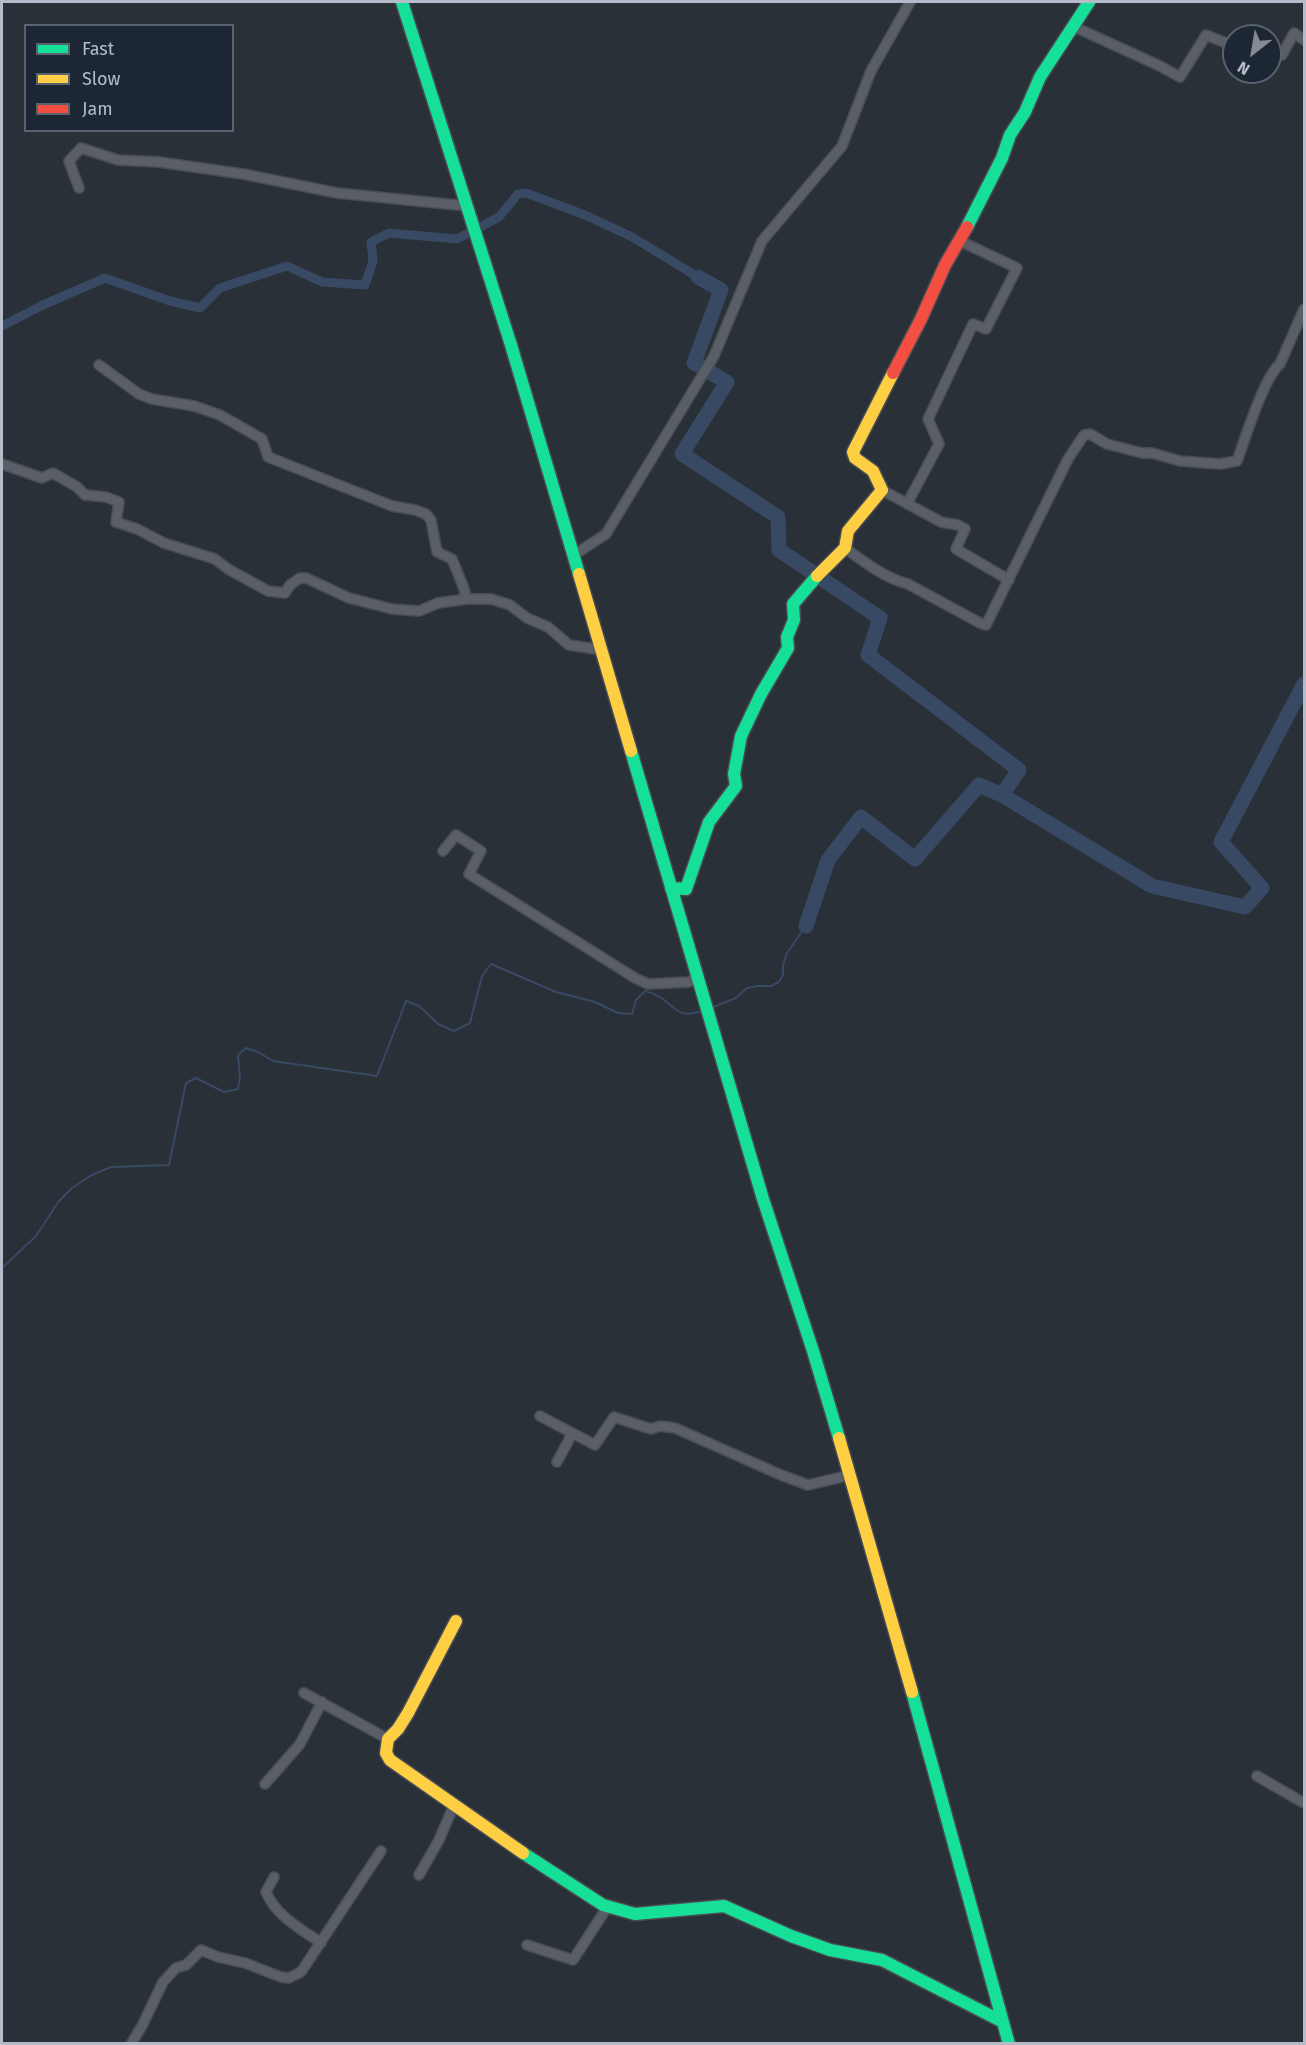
<!DOCTYPE html>
<style>
body{margin:0}
#map{position:relative;width:1306px;height:2045px;overflow:hidden;background:#2a3038;font-family:"Fira Sans",sans-serif}
canvas{display:block}
.frame{position:absolute;inset:0;border:3px solid #b4bcc9;pointer-events:none}
.legend{position:absolute;left:24px;top:24px;width:210px;height:108px;box-sizing:border-box;background:#1d2633;border:2px solid #59626f;margin:0;padding:8px 10px;list-style:none;font-size:18px;color:#b4bcc9}
.legend li{display:flex;align-items:center;gap:12px;height:30px}
.legend b{width:30px;border:2px solid #59626f}
.north{position:absolute;left:1222px;top:24px;width:60px;height:60px;box-sizing:border-box;background:#1d2633;border:2px solid #59626f;border-radius:50%;rotate:211deg;font-size:16px;font-weight:700;line-height:24px;text-align:center;color:#b4bcc9}
.north::after{content:'';display:block;margin:auto;width:21px;height:27px;background:#848b96;clip-path:polygon(50% 0,100% 100%,50% 72%,0 100%)}
</style>
<div id="map">
<canvas width="1306" height="2045"></canvas>
<div class="frame"></div>
<ul class="legend">
<li><b style="height:8px;background:#16e098"></b>Fast</li>
<li><b style="height:8px;background:#ffcf43"></b>Slow</li>
<li><b style="height:8px;background:#f24e42"></b>Jam</li>
</ul>
<div class="north">N</div>
</div>
<script>
const ctx = document.querySelector('canvas').getContext('2d');
ctx.lineJoin = 'round';
function strokePath(path, color, width, dash) { ctx.strokeStyle = color; ctx.lineWidth = width; ctx.lineCap = dash ? 'butt' : 'round'; ctx.setLineDash(dash || []); ctx.stroke(path); }
const stream = new Path2D(`
 M713 1007 736 998 747 988 757 986H771L779 982 783 975V965L787 953 806 926
 M2 1268 36 1236 59 1201 72 1188 90 1176 111 1167 169 1165 186 1083 196 1078 224 1092 238 1089 240 1078 238 1055 246 1048 258 1052 273 1061 377 1076 406 1001 419 1006 438 1024 454 1031 470 1023 482 976 491 964 556 992 595 1002 618 1013 632 1014 636 1000 645 991C651 993 658 995 663 999 678 1011 681 1018 701 1011`);
const canal = new Path2D(`
 M2 326 43 305 105 278 170 301 200 308 220 288 287 266 322 282 365 285 373 261 371 242 389 233 457 239 499 217 518 194 526 193 585 215 632 237 698 277`);
const river = new Path2D(`
 M698 277 721 290 694 363 727 382 682 454 778 517 779 550 880 618 868 655 1019 770 1002 795
 M806 926 828 860 861 817 915 859 979 785 1002 795 1152 886 1245 907 1262 888 1221 842 1304 684`);
const street = new Path2D(`
 M1073 29H1079L1160 66 1180 77 1206 35 1234 46
 M1270 49 1282 55 1294 33 1304 40
 M79 188 69 161 81 148 118 160 159 162 243 174 337 193 467 206
 M99 365 139 394 152 399 194 406 220 415 262 439 268 457 392 506 415 510 426 514 431 520 437 552 452 559 463 586 467 599H491L510 605 527 618 548 627 569 645 602 650
 M2 464 42 478 53 473 77 487 85 495 106 497 119 502 116 522 137 529 164 543 215 559 228 569 268 591 285 593 290 585 300 578H306L349 598 392 609 419 611 438 603 467 599
 M882 490 941 522 958 525 965 529 956 549 1009 580
 M907 504 939 444 928 419 973 324 986 329 1017 268 960 241
 M845 548C864 562 885 578 908 584L980 623 986 625 1068 459 1084 435 1090 434 1107 444 1142 453H1152L1180 461 1220 464 1237 461C1245 439 1264 377 1280 364L1304 309
 M574 555 606 534 714 356 762 241 842 146 871 71 910 2
 M443 851 456 835 481 851 469 874 635 978 648 984 689 982 697 977
 M540 1416 595 1445 614 1417 651 1429 660 1426 675 1428 781 1475 808 1485 850 1475
 M557 1462 572 1434
 M304 1693 388 1739
 M1257 1776 1304 1803
 M265 1784 300 1744 322 1702
 M419 1875 439 1840 454 1805
 M274 1877 266 1892C276 1916 301 1929 321 1943
 M527 1945 573 1960 608 1906
 M131 2044 142 2026 163 1982 176 1968 186 1965 201 1950 218 1957 245 1963 281 1977 289 1978 301 1972 381 1851`);
const fast = new Path2D(`
 M402 2 511 345 579 574
 M967 227 1002 158 1010 135 1025 112 1040 77 1089 2
 M631 751 763 1199 813 1351 839 1438
 M671 888 686 889 709 822 736 786 734 774 741 736 761 694 788 648 787 637 794 620 793 604 817 576
 M912 1692 1009 2044
 M523 1853 603 1905 635 1914 724 1906 791 1936 830 1950 882 1960 1003 2022`);
const slow = new Path2D(`
 M579 574 631 751
 M817 576 845 548 848 531 882 490 873 471 855 458 853 452 893 373
 M839 1438 912 1692
 M456 1621 408 1713 398 1729 388 1739 386 1753 390 1760 523 1853`);
const jam = new Path2D(`
 M893 373 921 319 945 265 967 227`);
strokePath(stream, '#384963', 2);
strokePath(canal, '#384963', 9);
strokePath(river, '#384963', 15);
strokePath(street, '#484c53', 12);
strokePath(fast, '#484c53', 15);
strokePath(slow, '#484c53', 15);
strokePath(jam, '#484c53', 15);
strokePath(street, '#5a5e66', 9);
strokePath(fast, '#16e098', 12);
strokePath(slow, '#ffcf43', 12);
strokePath(jam, '#f24e42', 12);
</script>
